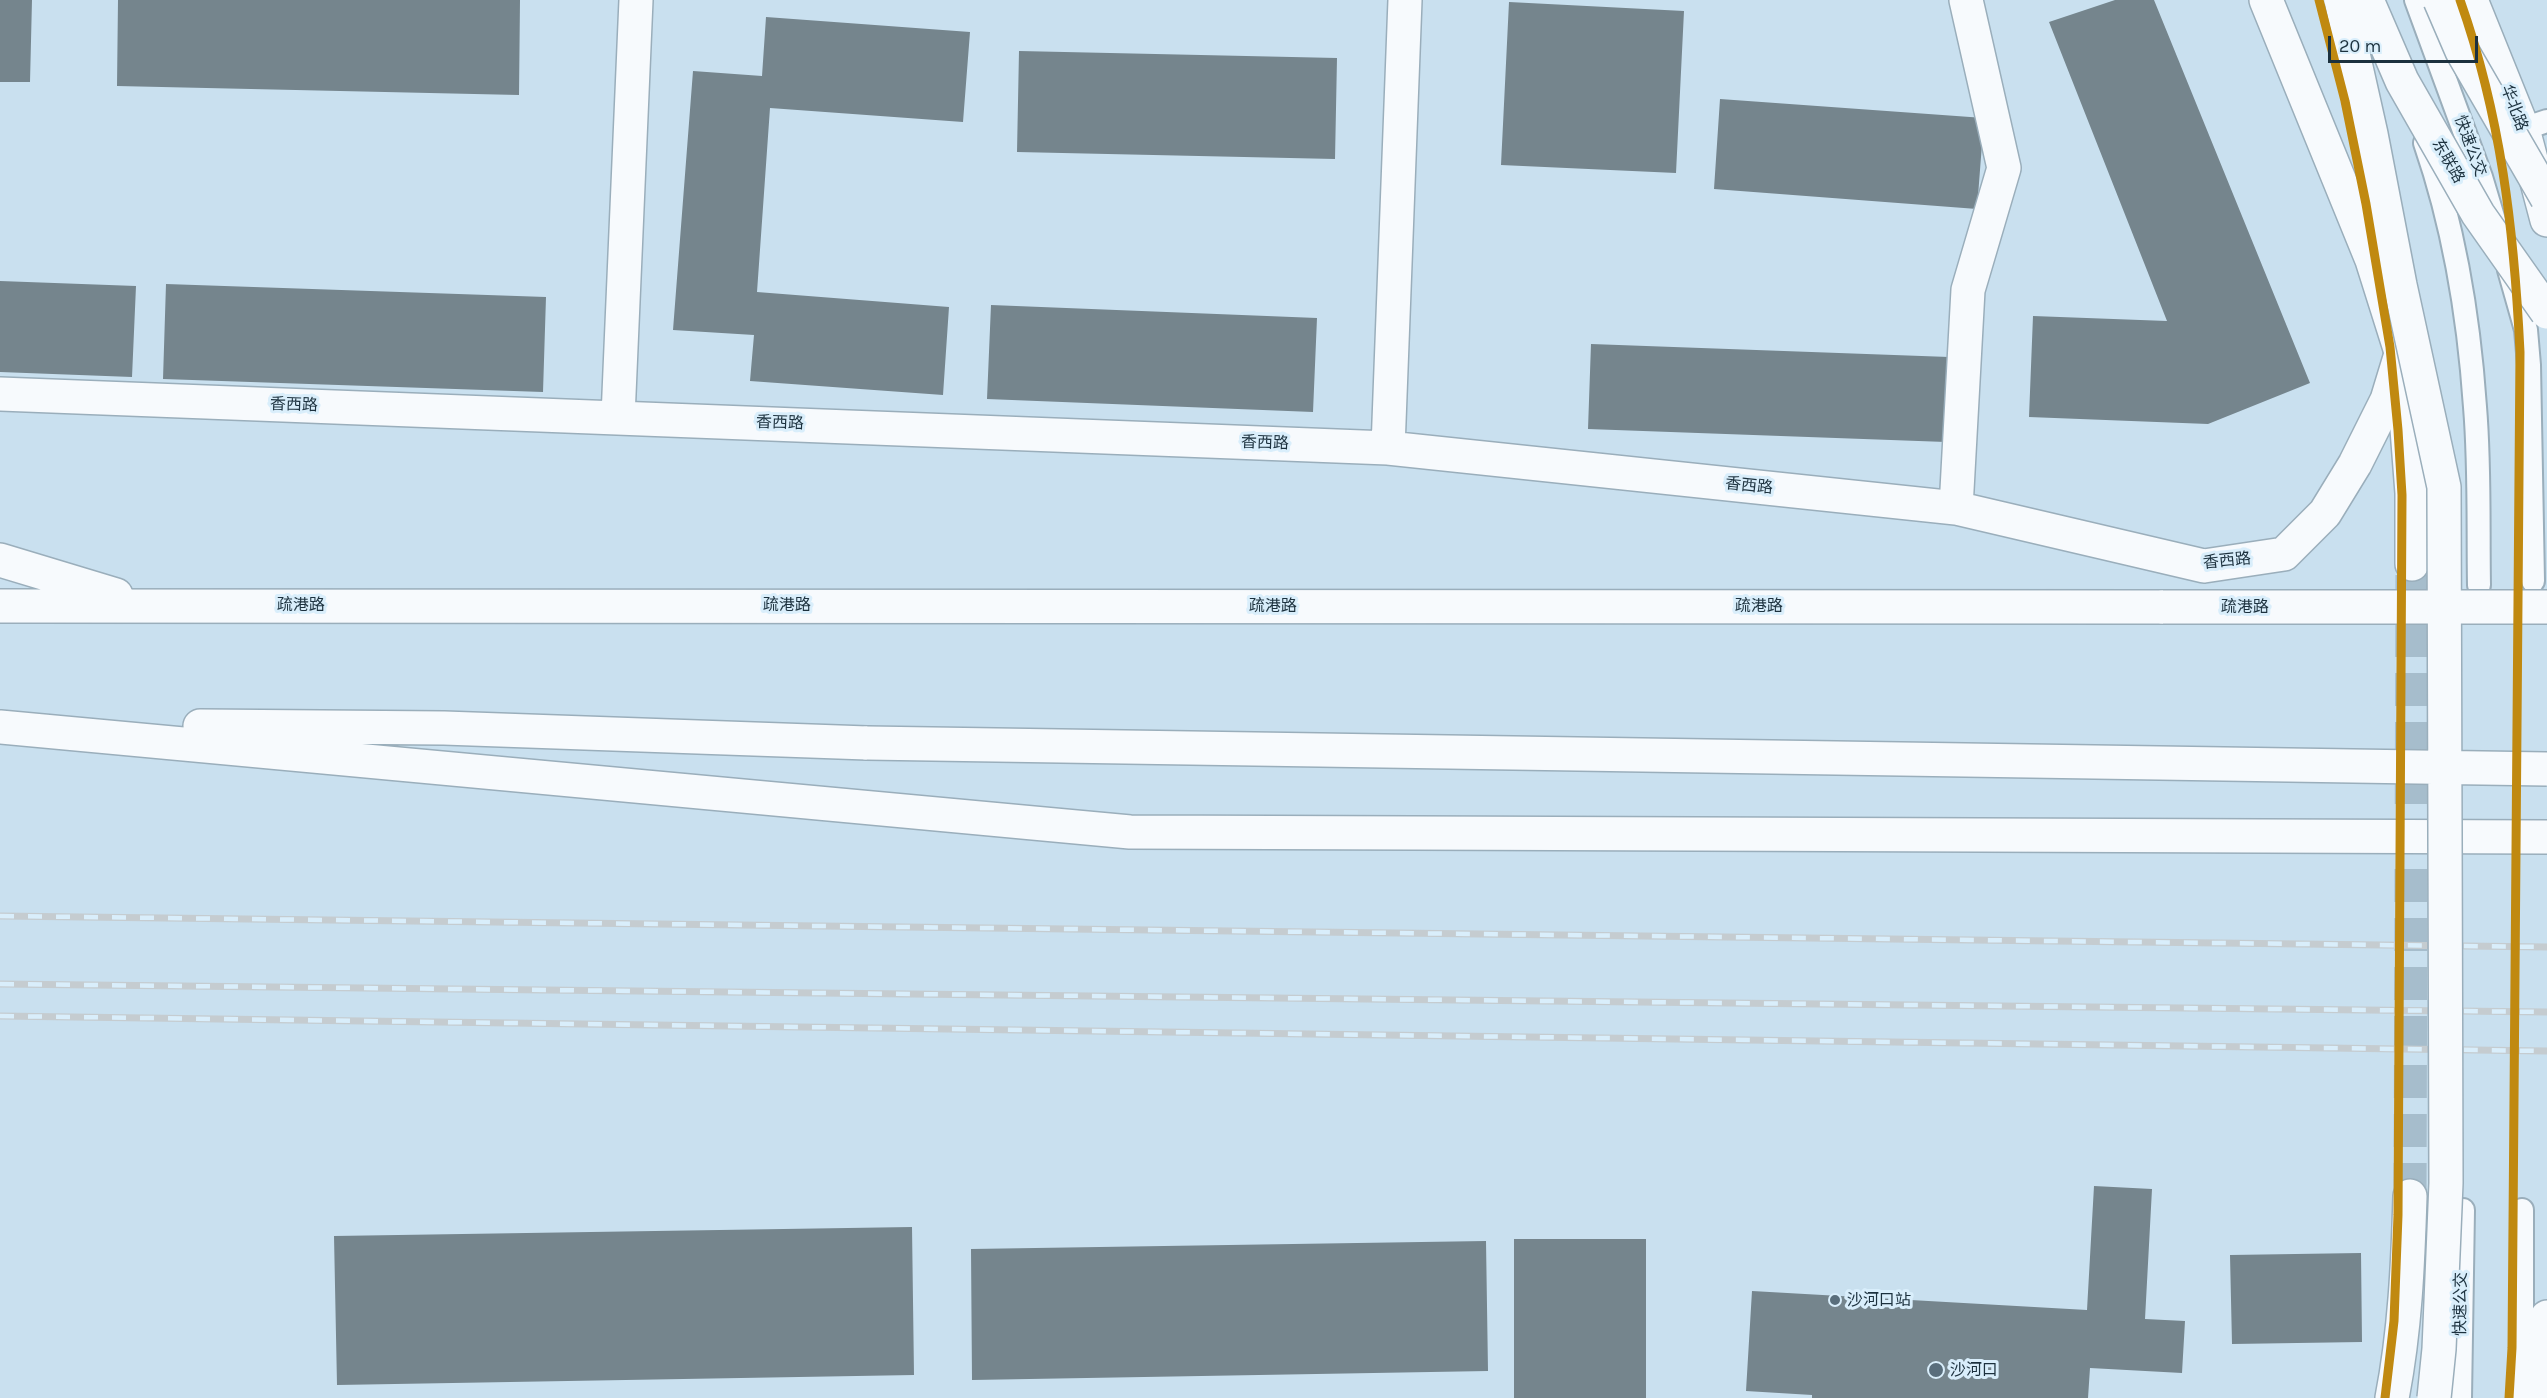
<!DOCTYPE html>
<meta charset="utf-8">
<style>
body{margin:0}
#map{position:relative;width:2547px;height:1398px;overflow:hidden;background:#c9e0ef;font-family:Karla,sans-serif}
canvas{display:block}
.scale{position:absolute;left:2328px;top:36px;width:150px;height:27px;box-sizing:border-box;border:3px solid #1c313e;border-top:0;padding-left:8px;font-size:18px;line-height:21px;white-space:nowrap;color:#1c313e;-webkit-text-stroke:4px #d9eefb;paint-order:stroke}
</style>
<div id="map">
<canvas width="2547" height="1398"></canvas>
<div class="scale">20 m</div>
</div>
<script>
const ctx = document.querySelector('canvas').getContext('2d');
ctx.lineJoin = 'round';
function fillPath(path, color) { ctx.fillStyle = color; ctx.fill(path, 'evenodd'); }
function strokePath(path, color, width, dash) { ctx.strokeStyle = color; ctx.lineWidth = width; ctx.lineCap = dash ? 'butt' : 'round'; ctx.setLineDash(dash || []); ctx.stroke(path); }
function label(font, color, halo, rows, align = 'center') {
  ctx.font = font + ' Karla,"Noto Sans SC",sans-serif'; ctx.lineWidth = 6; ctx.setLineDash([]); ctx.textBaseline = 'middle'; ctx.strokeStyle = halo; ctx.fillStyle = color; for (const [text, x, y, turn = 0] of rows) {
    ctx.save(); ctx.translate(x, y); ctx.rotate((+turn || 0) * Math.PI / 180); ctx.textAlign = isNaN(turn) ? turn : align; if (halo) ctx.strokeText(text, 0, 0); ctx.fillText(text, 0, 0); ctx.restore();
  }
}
const building = new Path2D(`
 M0 0H32L30 82H0Z
 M118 0H520L519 95 117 86Z
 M2115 0H2154L2310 383 2208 424 2029 417 2033 316 2167 321 2049 22Z
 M1509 2 1684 11 1676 173 1501 165Z
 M766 17 970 32 963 122 770 108 757 292 949 307 943 395 750 381 754 335 673 330 693 71 762 76Z
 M1019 51 1337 58 1335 159 1017 152Z
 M1720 99 1984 118 1977 209 1714 189Z
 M0 281 136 286 132 377 0 372Z
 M166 284 546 297 543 392 163 379Z
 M991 305 1317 318 1313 412 987 399Z
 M1591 344 1949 357 1946 442 1588 429Z
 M2094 1186 2152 1189 2145 1319 2185 1321 2182 1373 2090 1368 2088 1398H1812V1395L1746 1391 1752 1291 2087 1310Z
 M912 1227 914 1375 337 1385 334 1236Z
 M1514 1239H1646V1398H1514Z
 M1486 1241 1488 1371 972 1380 971 1249Z
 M2361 1253 2362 1342 2232 1344 2230 1255Z`);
const primaryTunnel = new Path2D(`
 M2410 1196 2412 564`);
const lane = new Path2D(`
 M2416 0 2481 177 2496 227
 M2523 129 2547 121
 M2425 143C2454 227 2469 319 2475 407 2480 466 2478 526 2479 585
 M2509 270 2526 330 2529 365 2533 581
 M2460 1398 2463 1210
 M2522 1398V1210`);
const street = new Path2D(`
 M0 394 1388 448 1956 508 2204 566 2284 554 2325 513 2355 464 2387 400 2401 354
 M618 417 636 0
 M1388 448 1405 0
 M1956 508 1968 290 2004 168 1966 0`);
const primary = new Path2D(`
 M2266 0 2372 260 2401 352 2412 493V564
 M2471 0 2523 129 2547 220
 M2392 1398C2405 1331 2408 1264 2410 1196
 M2543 1398 2547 1317`);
const highway = new Path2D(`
 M0 560 116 595
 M0 606 2163 607
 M200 726 444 728 867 743
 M0 727 1130 832 2547 837`);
const rail = new Path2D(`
 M0 916 2547 947
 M0 984 2547 1012
 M0 1016 2547 1051`);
const highwayBridge = new Path2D(`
 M2341 0 2371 134 2400 285 2444 487 2446 1183 2439 1349 2434 1398
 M2367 0 2402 81 2478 214 2547 312
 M2440 0 2462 51 2547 198
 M2163 607H2547
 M867 743 2547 769`);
const metro1 = new Path2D(`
 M2319 0 2345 101 2366 204 2390 347 2398 430 2402 495 2398 1215 2394 1321 2385 1398
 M2460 0C2501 116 2514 229 2520 352L2512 1348 2509 1398`);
const markers = [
 [1835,1300,6,"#596e7c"],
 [1936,1370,8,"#596e7c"]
];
const streetNames = [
 ["华北路",2514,108,69],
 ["快速公交",2470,146,70],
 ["东联路",2448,161,60],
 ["香西路",294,405,2],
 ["香西路",780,423,2],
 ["香西路",1265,443,2],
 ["香西路",1749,486,6],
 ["香西路",2227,561,-6],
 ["疏港路",301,605],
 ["疏港路",787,605],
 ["疏港路",1273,606],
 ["疏港路",1759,606],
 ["疏港路",2245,607],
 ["快速公交",2461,1304,-89]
];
const poiNames = [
 ["沙河口站",1847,1300],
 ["沙河口",1950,1370]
];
fillPath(building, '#75858d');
strokePath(primaryTunnel, '#a6bdcc', 33, [33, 16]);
strokePath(lane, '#9aaebb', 26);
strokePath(street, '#9aaebb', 36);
strokePath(primary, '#9aaebb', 36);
strokePath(highway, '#9aaebb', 36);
strokePath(lane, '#f7fafd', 22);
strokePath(street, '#f7fafd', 33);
strokePath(primary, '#f7fafd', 33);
strokePath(highway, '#f7fafd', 33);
strokePath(rail, '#c5ccd0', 7);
strokePath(rail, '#d9eefb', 4.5, [14]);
strokePath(highwayBridge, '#9aaebb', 36, []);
strokePath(highwayBridge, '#f7fafd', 33);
strokePath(metro1, '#c08910', 9);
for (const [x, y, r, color] of markers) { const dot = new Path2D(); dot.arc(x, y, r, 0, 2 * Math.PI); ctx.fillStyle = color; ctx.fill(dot); strokePath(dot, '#d9eefb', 2); }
label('16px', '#1c313e', '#d9eefb', streetNames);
label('16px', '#1c313e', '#d9eefb', poiNames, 'left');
</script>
